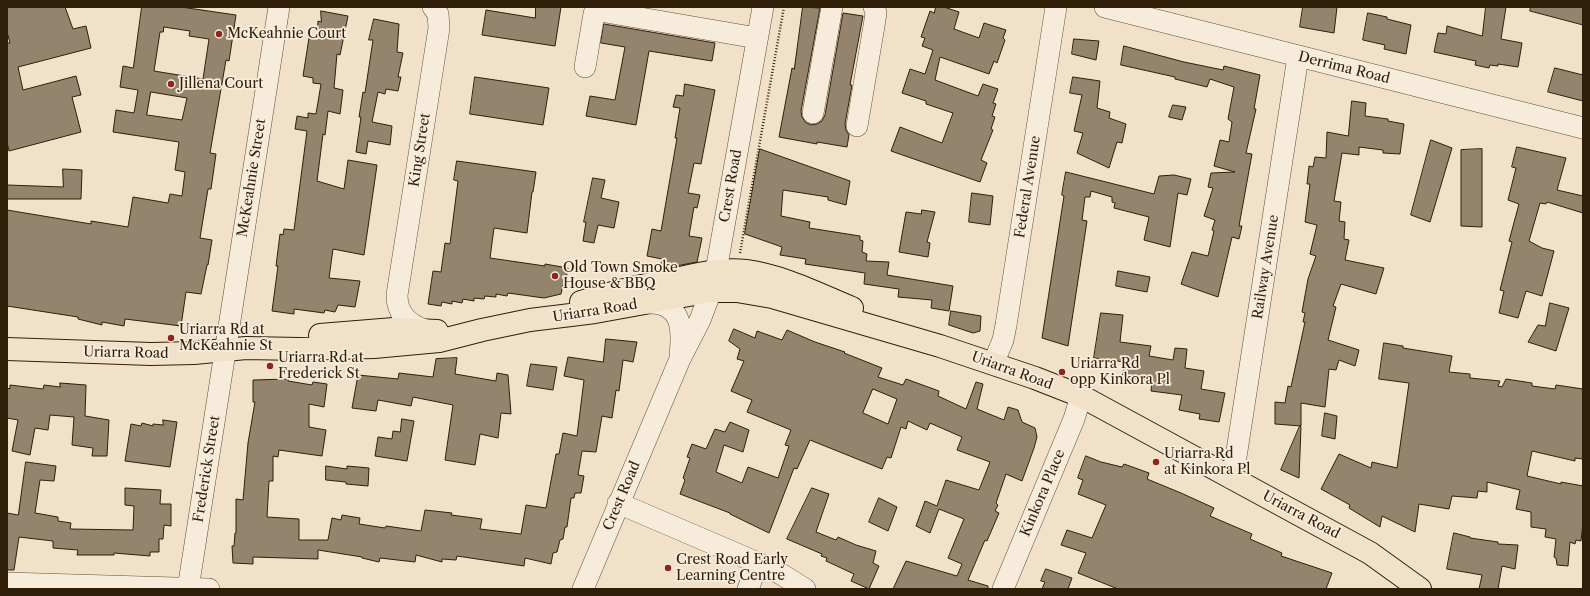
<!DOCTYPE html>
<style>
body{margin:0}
#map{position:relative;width:1590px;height:596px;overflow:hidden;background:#f2e1c9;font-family:"Libre Caslon Text",serif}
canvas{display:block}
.frame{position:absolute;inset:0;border:8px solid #2f1f09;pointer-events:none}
</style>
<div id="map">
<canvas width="1590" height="596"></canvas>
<div class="frame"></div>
</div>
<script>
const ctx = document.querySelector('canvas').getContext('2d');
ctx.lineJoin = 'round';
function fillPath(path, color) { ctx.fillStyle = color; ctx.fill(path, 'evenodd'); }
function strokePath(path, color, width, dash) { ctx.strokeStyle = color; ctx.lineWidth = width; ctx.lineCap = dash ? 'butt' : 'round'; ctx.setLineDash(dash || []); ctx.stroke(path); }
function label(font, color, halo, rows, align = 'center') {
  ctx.font = font + ' "Libre Caslon Text",serif'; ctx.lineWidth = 3.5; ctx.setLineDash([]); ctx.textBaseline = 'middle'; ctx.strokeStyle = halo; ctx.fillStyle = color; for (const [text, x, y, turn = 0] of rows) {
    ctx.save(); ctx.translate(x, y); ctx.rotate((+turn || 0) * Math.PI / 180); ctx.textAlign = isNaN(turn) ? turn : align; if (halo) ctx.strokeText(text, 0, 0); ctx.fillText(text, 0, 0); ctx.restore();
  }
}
const building = new Path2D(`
 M7 7H65L73 29 86 26 91 48 18 67 23 90 76 76 81 95 72 97 81 132 9 151 7 142V43H10L7 32Z
 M142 7H181L236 15 229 61 226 60 210 153 216 154 211 189H208L200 238 212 240 208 265H207L201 294 186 292 181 326 125 319 124 326 102 322V325L78 319V317L7 306V210L91 224V221L128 227 133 197 168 203 170 194 182 196 185 172 175 170 179 142 113 132 116 110 134 113 138 90 120 87 123 66 133 68ZM164 27 190 31 189 36 209 39 203 79 154 71 160 32H163ZM151 92 187 98 182 120 147 115Z
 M536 7H561L555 46 482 35 486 10 535 18Z
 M803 7 820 8 801 111 802 117 805 122 811 125 817 124 822 121 825 115 843 13 863 16 850 85H852L845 124 846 130 849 135 847 147 817 142V144L779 137 792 68 794 69Z
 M936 7H944L959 12 954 29 979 38 984 23 1006 30 1003 38 1005 40 997 63 994 61 989 74 940 57 935 80 978 96 983 84 998 89 993 103 996 104 992 116 995 117 991 129 993 130 981 160 987 163 980 182 891 151 900 127 942 143 953 113 926 104V101L902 93 910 69 925 74 933 50 922 46 925 38 921 37 930 11 934 13Z
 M1303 7H1337L1334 33 1300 27Z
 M1486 7H1506L1501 39 1522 43 1518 67 1498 64V66L1490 65 1489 68 1475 65 1476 61 1434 52 1438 33 1446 34 1447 26 1482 36Z
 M1531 7H1583V25L1530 11Z
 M321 11 348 16 340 55 337 54 334 88 343 90 340 114 328 111 325 135 323 134 317 181 344 189 348 160 377 165 364 255 333 249 329 278 360 281 355 307 338 305 335 312 325 310 324 313 294 309V314L272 311 278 266H276L280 234 283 235 284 229 294 230 307 131 295 129 297 116 308 118V113L316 114 321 84 313 83V78L303 76 309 38H317L318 21 321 22Z
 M1368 13 1387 17V19L1411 25 1406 54 1384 49 1385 45 1363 40Z
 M374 19 399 24 397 52 403 53 398 77H401L398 91 386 89 385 94 378 92 372 122 392 126 390 145 368 141 366 154 356 152 361 117H359L363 92 365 93 373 40H369Z
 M604 24 715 43 712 61 649 51 636 125 586 116 590 96 615 100 625 47 601 43Z
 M1074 39 1099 41 1096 60 1072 54Z
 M1124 46 1184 62 1223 70 1224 66 1260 75 1254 109H1256L1246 153 1252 154 1239 226H1242L1239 239 1232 237 1218 297 1181 284 1192 252 1208 256 1214 231 1212 230 1215 220 1204 216 1213 188 1208 187 1211 173 1235 172 1214 166 1220 140 1229 142 1232 122 1228 119 1234 87 1210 79 1207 87 1175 79V77L1121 65Z
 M1555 68 1583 75V101L1548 92Z
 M475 77 549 88 543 125 470 114Z
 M1073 77 1100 81 1097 108 1110 112 1109 118 1126 124 1122 143 1117 142 1109 168 1077 153 1083 133 1074 131 1082 95 1070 93Z
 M685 84 715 90 701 164 694 163 688 193 700 195 697 208 694 207 689 236 702 238 697 262 660 269 662 259 647 256 652 229 661 231 677 138H675L680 108 673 107 676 95 683 96Z
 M1352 101 1366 103 1365 116 1388 119V121L1404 124 1400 154 1383 153V150L1359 147V155L1342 153 1334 201 1341 202 1339 221 1345 222 1344 239 1349 240 1345 260 1384 268 1376 294 1341 284 1333 306 1336 307 1328 340 1359 350 1355 366 1339 360 1336 370 1329 369 1325 407 1301 403V426L1275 424V402L1285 403 1288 386 1291 387 1305 322H1303L1305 313 1302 312 1308 279 1316 256 1310 254 1317 225 1305 222 1310 184H1307L1309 166 1313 167 1315 157 1326 158 1327 132 1348 136Z
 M1173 105 1186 107 1182 120 1169 117Z
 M1431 140 1452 148 1430 222 1411 215Z
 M1517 147 1566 158 1557 190 1583 196V213L1547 202 1546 204 1540 203 1529 241 1542 248 1554 251 1542 296 1526 291 1518 318 1499 313 1504 291 1500 290 1512 242 1509 241 1519 204 1508 200 1516 168 1512 167Z
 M760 149 850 181 846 205 828 200V197L783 190 781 216 810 222 809 228 860 236V240L863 241 862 252 867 254 866 261 889 262 887 275 953 286 949 311 931 308 932 300 898 297 899 289 864 284 865 273 805 264 806 259 780 255 782 247 745 234Z
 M1482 149V227L1461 226V150Z
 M457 161 536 172 533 192H532L527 233 494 228 490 258 545 266V264L568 268 565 285H563L561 294 544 298 508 293 507 296 496 294V297L485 296 484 299 474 298V301L463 299 462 303 452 301V304L442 302 441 306 428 304 433 271 441 272 445 243 450 244 458 181 454 180Z
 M63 169 82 170 81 199H7V185L63 187Z
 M1066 172 1154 194 1159 176 1174 175 1191 179 1187 195 1178 193 1170 247 1144 240 1149 217 1114 208 1115 203 1112 202V197L1091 191 1090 197H1085L1082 220 1087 221 1068 346 1042 338 1064 196 1062 195Z
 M593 178 605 180 601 198 619 202 614 228 598 225 594 243 583 241 586 222H584Z
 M972 193 993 196 990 225 969 222Z
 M922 210 935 212 927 242 930 243 928 257 899 252 906 212 921 214Z
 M1118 271 1150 277 1147 292 1116 286Z
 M1550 303 1569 308 1556 351 1528 342 1538 325 1545 326Z
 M951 311 981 316 980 331 973 333 949 325Z
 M1101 313 1123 315 1120 342 1151 346 1149 356 1173 360 1175 348 1187 349 1185 368 1204 371 1201 389 1225 393 1219 422 1199 419 1200 414 1179 410 1182 395 1151 391 1152 381 1122 377 1125 362 1094 358Z
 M734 329 755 338 757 331 782 340 787 330 815 342 845 352 844 353 882 368 878 377 903 385 906 379 939 391 938 396 966 409 976 382 983 384 977 409 1004 420 1008 407 1018 410 1022 422 1035 428 1037 437 1034 448 1022 481 1006 474 996 503 998 505 995 511 999 513 987 541 985 540 968 580 988 586V589H893L906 561 957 576 962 564 948 558 964 519 939 509 930 533 916 526 925 501 937 506 946 480 979 490 990 462 957 450 962 437 930 423 927 430 908 421 906 429 901 427 891 458 887 457 882 469 810 440 797 469 794 468 769 533 730 514V513L680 494 685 480 683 478 690 458 687 457 692 444 706 449 715 429 725 432 730 422 749 430 743 452 724 445 716 472 742 483 748 467 778 478 789 446 785 445 791 430 747 412 752 400 731 391 744 361 737 359 740 349 729 341ZM873 389 897 399 888 424 863 413Z
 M606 339 637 342 633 362 623 360 619 391 616 390 612 418 602 416 596 452 582 451 578 475 584 476 581 493H575L574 498H571L567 527H565L563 539 560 540 557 552 553 553 551 564 525 558 524 566 457 556 456 560 442 559V562L416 555 415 562 380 558 379 562 362 558V557L318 550V559L253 557V564L233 563 232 546H234L235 533H236V499L243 500 248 443 255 402H253V380L288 379V381L312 385 313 382 327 384 324 407 309 404V427L326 430 322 456 279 450 278 457 273 456V481H269L267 517 299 519V540H328L332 518 341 520 342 515 360 518 359 524 385 528 386 526 421 531 425 510 452 513 451 515 482 519 480 529 521 534 526 505 546 508 556 454H559L563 433 577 436 584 380 564 376 568 357 603 362Z
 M1384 343 1403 346V348L1452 356 1449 372 1470 374V378L1500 381 1498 386 1502 387 1506 379 1532 383V386L1555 389 1556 385 1583 389V459L1575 458V461L1532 451 1527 476 1561 484V482L1583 486V523L1581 541 1576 540 1575 544 1570 542 1568 566 1557 565 1556 558 1554 557 1556 539 1545 537 1546 529 1531 527V512L1516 509 1520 490 1487 482V492L1478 491 1477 498 1452 496 1449 509 1419 504 1415 532 1382 516 1380 527 1349 508 1350 505 1321 489 1339 454 1371 468 1372 462 1397 468 1409 383 1379 379Z
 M457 358 455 374 496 381 497 373 508 375 511 414 501 413 498 438 480 434 475 465 445 460 453 405 413 397 411 406 378 400 376 411 352 408 358 375 398 379 399 373 433 377 436 359Z
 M531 364 557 367 553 390 527 386Z
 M60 383 86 385 85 416 109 420 107 456H92L93 448 72 445 74 417 50 415 48 430 35 428 30 455 12 451 18 420 7 418V388L10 389V385L43 389 44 385 60 387Z
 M1325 413 1337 416 1335 439 1322 436Z
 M402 419 414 421 407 461 375 456 378 437 392 439 393 431 400 432Z
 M163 420 177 422 170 467 125 461 131 424 141 426 142 423 153 426V424L163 425Z
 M1300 426 1301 427 1299 478 1281 470Z
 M1086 456 1101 462 1122 467 1124 464 1149 473 1147 479 1181 493 1214 508 1210 516 1252 534 1250 539 1282 553 1281 556 1332 573 1326 589H1118L1078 573 1086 553 1061 545 1067 530 1092 538 1106 505 1078 494 1083 480 1078 478Z
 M26 462 56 466 54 481 40 480 35 513 58 517V521L71 523 70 529 133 530 134 506 125 505V488L161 490 160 504H171V526L164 525 163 539H159V552H150V556L114 553V555H77L78 550 53 548V541L19 537 14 570H7V513L18 515Z
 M326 466 347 469V466L369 468 368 486 346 484V482L326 480Z
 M812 488 829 494 816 532 836 540 838 537 856 545 876 551 873 563 879 566 869 589 851 581 854 574 826 561 827 558 821 556 822 554 787 539Z
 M879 498 897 507 888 531 869 522Z
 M1454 533 1470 537V538L1498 542V544L1518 545 1515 569 1502 566 1498 589H1479L1482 575 1447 569Z
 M1046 569 1072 578 1068 589H1042L1045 582 1041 581Z`);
const path = new Path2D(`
 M740 253 784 7`);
const minor = new Path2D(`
 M1105 7 1583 128
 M585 67 594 14 600 11 757 38
 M813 113 832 7
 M857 126 874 26 876 13 874 7
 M716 271 763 7
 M647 303C682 301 683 329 680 355
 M425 330C408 324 397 314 397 295L439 28 438 14 433 7
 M993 364 1003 340 1006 325 1056 7
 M1231 478 1236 457 1298 57
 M618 503 758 563 781 574 805 589
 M7 583 209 589
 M188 589 279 7
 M583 589 680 359 700 320 711 291
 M748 589 758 563
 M1003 589 1074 419 1081 396`);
const major = new Path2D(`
 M581 302C612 292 644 285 676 279 699 274 722 268 746 271 783 276 818 294 852 308
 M320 335 394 329 437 331
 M7 349 151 354 194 353 246 348 300 349 374 347 439 341 482 330 530 320 595 312 711 291H737L772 297 940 346 1035 378 1081 396 1370 553 1420 589`);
const markers = [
 [219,34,4,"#8f2418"],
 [171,84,4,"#8f2418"],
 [555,276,4,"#8f2418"],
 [171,338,4,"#8f2418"],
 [270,366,4,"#8f2418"],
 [1062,372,4,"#8f2418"],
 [1156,462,4,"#8f2418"],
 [668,568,4,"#8f2418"]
];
const poiNames = [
 ["McKeahnie Court",227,34],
 ["Jillena Court",179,84],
 ["Old Town Smoke",563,268],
 ["House & BBQ",563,284],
 ["Uriarra Rd at",179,330],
 ["McKeahnie St",179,346],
 ["Uriarra Rd at",278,358],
 ["Frederick St",278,374],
 ["Uriarra Rd",1070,364],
 ["opp Kinkora Pl",1070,380],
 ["Uriarra Rd",1164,454],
 ["at Kinkora Pl",1164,470],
 ["Crest Road Early",676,560],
 ["Learning Centre",676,576]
];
const streetNames = [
 ["Derrima Road",1344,68,14],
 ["King Street",420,150,-81],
 ["McKeahnie Street",252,178,-81],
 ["Crest Road",731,186,-80],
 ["Federal Avenue",1028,187,-81],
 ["Railway Avenue",1266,267,-81],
 ["Uriarra Road",595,311,-9],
 ["Uriarra Road",126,353,1],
 ["Uriarra Road",1012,371,20],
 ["Frederick Street",207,469,-81],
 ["Kinkora Place",1043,493,-67],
 ["Crest Road",622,496,-67],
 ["Uriarra Road",1301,515,28]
];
fillPath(building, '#94846d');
strokePath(building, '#2f1f09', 1);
strokePath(minor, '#605039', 22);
strokePath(major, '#2f1f09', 24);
strokePath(path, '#2f1f09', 2.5, [1, 2]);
strokePath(minor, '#f7ecdc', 21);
strokePath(major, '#f2e1c9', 22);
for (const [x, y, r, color] of markers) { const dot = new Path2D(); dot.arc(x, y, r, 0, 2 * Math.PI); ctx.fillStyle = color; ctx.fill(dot); strokePath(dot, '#f7ecdc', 1.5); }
label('14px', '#2f1f09', '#f7ecdc', poiNames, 'left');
label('14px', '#2f1f09', '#f7ecdc', streetNames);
</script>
